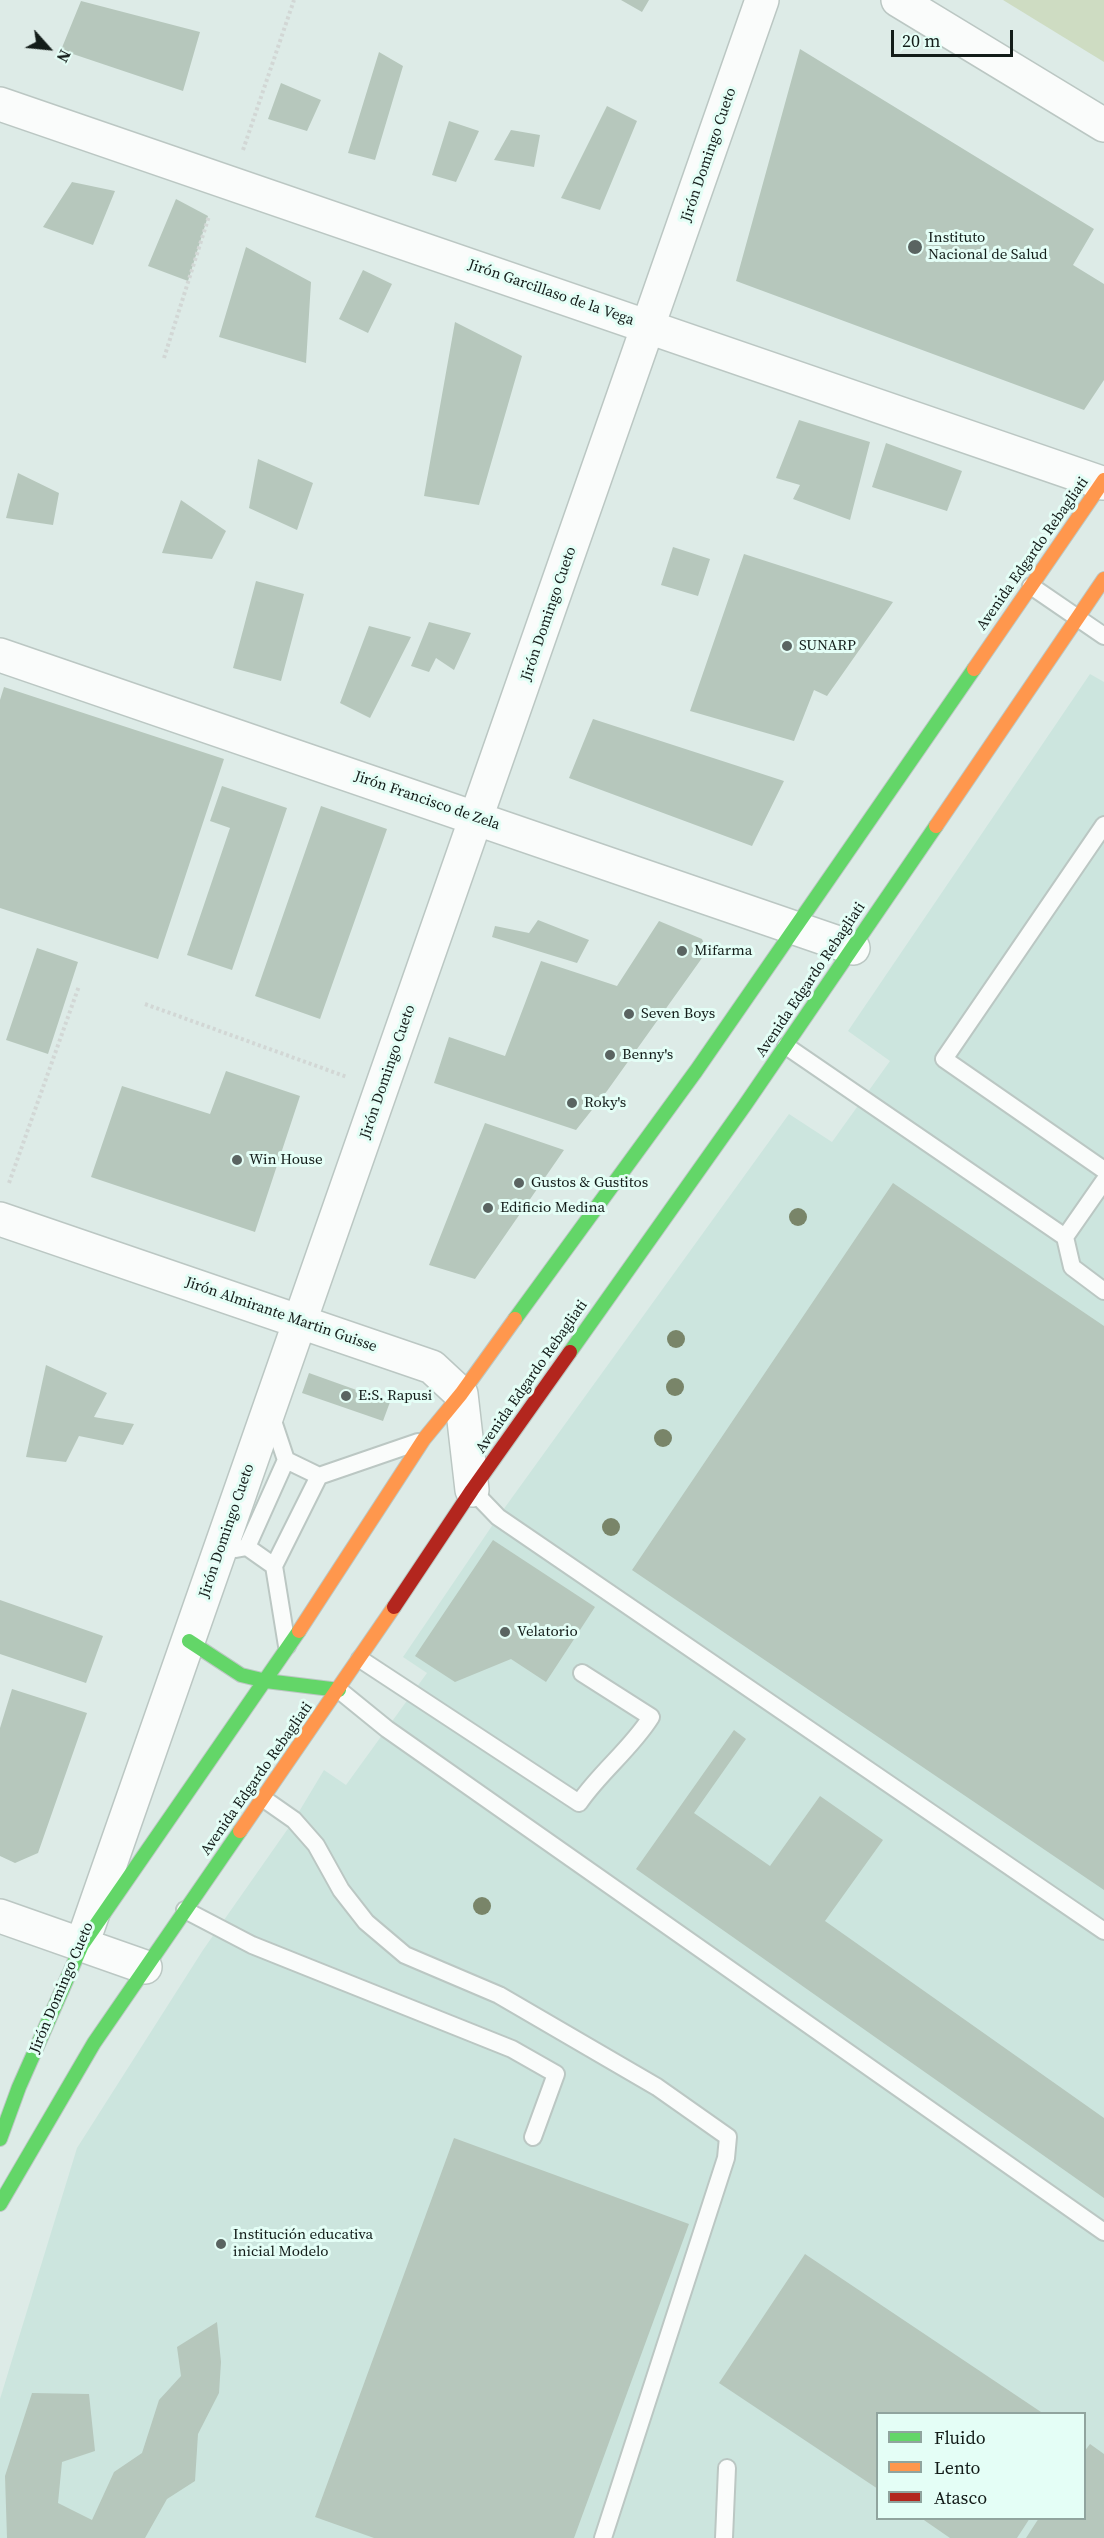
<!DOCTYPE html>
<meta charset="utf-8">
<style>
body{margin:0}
#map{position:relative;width:1104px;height:2538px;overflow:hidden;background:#ddebe7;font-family:"Source Serif 4",serif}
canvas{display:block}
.legend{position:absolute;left:876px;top:2412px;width:210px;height:108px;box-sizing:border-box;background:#e4fef6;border:2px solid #90a49e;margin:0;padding:8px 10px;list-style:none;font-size:18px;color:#131c19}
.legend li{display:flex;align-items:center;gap:12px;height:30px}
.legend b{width:30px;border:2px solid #90a49e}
.north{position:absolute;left:18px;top:18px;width:60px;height:60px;-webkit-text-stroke:4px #e4fef6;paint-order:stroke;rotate:117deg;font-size:16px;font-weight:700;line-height:24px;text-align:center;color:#131c19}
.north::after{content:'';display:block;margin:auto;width:21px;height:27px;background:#131c19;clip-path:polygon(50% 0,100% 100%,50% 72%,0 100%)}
.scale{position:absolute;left:891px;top:30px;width:122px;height:27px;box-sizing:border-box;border:3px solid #131c19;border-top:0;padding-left:8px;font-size:18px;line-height:21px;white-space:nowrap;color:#131c19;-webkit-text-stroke:4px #e4fef6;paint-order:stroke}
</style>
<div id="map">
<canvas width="1104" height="2538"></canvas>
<ul class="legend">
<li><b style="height:8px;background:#63d668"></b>Fluido</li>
<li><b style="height:8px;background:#ff974d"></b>Lento</li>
<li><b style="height:8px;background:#b3261e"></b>Atasco</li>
</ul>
<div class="north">N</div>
<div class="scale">20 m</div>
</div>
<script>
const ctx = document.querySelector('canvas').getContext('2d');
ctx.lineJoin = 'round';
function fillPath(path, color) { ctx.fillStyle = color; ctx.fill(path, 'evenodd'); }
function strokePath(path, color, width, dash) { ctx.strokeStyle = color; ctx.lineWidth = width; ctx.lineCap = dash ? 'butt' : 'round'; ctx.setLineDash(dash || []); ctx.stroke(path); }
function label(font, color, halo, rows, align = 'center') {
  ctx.font = font + ' "Source Serif 4",serif'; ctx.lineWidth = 6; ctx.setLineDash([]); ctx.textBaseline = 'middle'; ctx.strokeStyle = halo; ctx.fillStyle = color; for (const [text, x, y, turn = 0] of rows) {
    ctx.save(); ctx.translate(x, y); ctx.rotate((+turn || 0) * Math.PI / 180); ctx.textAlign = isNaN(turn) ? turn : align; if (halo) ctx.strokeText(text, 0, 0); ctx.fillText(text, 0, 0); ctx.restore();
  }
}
const built = new Path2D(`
 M1090 674 1104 682V2538H0V2399L77 2148 203 1950 294 1820 324 1770 346 1785 427 1673 403 1657 498 1517 789 1114 832 1142 890 1061 848 1031ZM878 2414H1084V2518H878Z`);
const green = new Path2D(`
 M1003 0H1104V62Z`);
const building = new Path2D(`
 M621 0H649L642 12Z
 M81 1 200 32 183 91 61 50Z
 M800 49 1094 229 1073 265 1104 284V380L1084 410 736 281Z
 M379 52 403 66 375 160 348 153Z
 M281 83 321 100 307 131 268 119Z
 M607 106 637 121 600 210 561 198Z
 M449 121 479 131 456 182 432 175Z
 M511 130 540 135 534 167 494 160Z
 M72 182 115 191 93 245 43 227Z
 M176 199 208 216 188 281 148 266Z
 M246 247 311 282 306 363 219 337Z
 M363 270 392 284 368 333 339 319Z
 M455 322 522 356 479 505 424 496Z
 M799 420 870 442 850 520 793 499 800 485 776 478Z
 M886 443 962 471 947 511 872 487Z
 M258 459 313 483 297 530 249 508Z
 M18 473 59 493 53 525 6 518Z
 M181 500 226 531 212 559 162 553Z
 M673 547 710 559 698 596 661 585Z
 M744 554 893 602 827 696 814 690 794 741 690 711Z
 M256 581 304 594 281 681 233 668Z
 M429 622 471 633 454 670 436 658 429 672 411 666Z
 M369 626 411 637 370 718 340 703Z
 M4 687 224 759 158 959 0 908V700Z
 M593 719 784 781 752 846 569 778Z
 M222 786 287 808 232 970 187 955 230 828 210 821Z
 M321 806 387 829 320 1019 255 996Z
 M538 920 589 940 577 963 492 937 495 926 529 933Z
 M659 921 702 939 707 951 607 1091 576 1130 434 1083 449 1037 505 1056 541 961 617 986Z
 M37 948 78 962 48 1054 6 1040Z
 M226 1071 300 1096 255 1232 91 1177 122 1086 210 1114Z
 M485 1123 564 1150 475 1279 429 1265Z
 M893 1183 1104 1326V1890L632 1570Z
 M46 1365 107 1393 94 1417 134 1424 123 1445 79 1436 66 1462 26 1457Z
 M309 1373 390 1402 383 1421 302 1393Z
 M493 1540 595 1607 546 1682 511 1659 455 1682 415 1656Z
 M0 1600 103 1636 86 1683 0 1654Z
 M12 1689 87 1713 38 1853 15 1863 0 1856V1728Z
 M734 1730 746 1739 694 1813 770 1866 820 1796 883 1840 825 1921 1104 2118V2198L636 1869Z
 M454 2138 689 2224 574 2538H374L315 2517Z
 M805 2254 1044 2414H878V2489L719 2383Z
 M217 2322 221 2362 219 2393 198 2434 195 2481 167 2499 145 2538H7L5 2476 32 2393 89 2394 95 2451 62 2462 58 2503 92 2520 114 2472 142 2453 159 2400 181 2376 177 2347Z
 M1090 2444 1104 2454V2538H1026L1039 2518H1084V2452Z
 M921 2518H1030L1017 2538H950Z`);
const path = new Path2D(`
 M243 150 294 0
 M164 358 209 216
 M145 1004 347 1077
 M9 1183 79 986`);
const lane = new Path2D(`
 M1031 586 1104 636
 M1104 825 944 1059 1104 1170
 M786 1046 1065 1237 1104 1181
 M1065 1237 1072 1267 1104 1291
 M286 1460 319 1476
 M472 1490 498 1517 1104 1931
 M247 1547 286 1460 271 1415
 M236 1549 247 1547 274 1566
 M287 1646 274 1566 319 1476 418 1442
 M360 1659 579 1803C600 1772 631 1749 651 1717L582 1673
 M339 1690 387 1729 1104 2232
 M264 1799 294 1820 316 1845 341 1890 366 1922 405 1955 499 1995 657 2087 728 2137 726 2158 603 2538
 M185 1910 252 1945 512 2049 556 2074 533 2137
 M724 2538 727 2468`);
const street = new Path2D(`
 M898 0 1104 125
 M0 104 1102 483
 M0 655 853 948
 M0 1219 432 1367 461 1394 472 1490
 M0 1916 145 1967
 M87 1930 762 0`);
const fast = new Path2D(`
 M515 1319 696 1071 974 669
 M570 1352 745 1105 936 826
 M189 1641 241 1675 266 1681 339 1690
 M0 2139 19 2087 82 1945 299 1631
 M0 2204 94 2043 240 1831`);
const slow = new Path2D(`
 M974 669 1104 480
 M936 826 1104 579
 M299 1631 424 1439 461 1394 515 1319
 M240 1831 394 1607`);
const jam = new Path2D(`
 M394 1607 472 1490 570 1352`);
const trees = [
 [798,1217],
 [676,1339],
 [675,1387],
 [663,1438],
 [611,1527],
 [482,1906]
];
const markers = [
 [915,247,8,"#5a6461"],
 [787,646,6,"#5a6461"],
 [682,951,6,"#5a6461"],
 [629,1014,6,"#5a6461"],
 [610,1055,6,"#5a6461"],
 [572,1103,6,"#5a6461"],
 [237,1160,6,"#5a6461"],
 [519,1183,6,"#5a6461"],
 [488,1208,6,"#5a6461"],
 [346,1396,6,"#5a6461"],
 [505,1632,6,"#5a6461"],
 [221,2244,6,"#5a6461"]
];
const streetNames = [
 ["Jirón Domingo Cueto",709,155,-71],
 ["Jirón Garcillaso de la Vega",551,293,19],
 ["Avenida Edgardo Rebagliati",1033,554,-55],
 ["Jirón Domingo Cueto",549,614,-71],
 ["Jirón Francisco de Zela",427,801,19],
 ["Avenida Edgardo Rebagliati",811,980,-56],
 ["Jirón Domingo Cueto",388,1072,-71],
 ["Jirón Almirante Martin Guisse",281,1315,19],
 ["Avenida Edgardo Rebagliati",532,1377,-55],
 ["Jirón Domingo Cueto",227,1531,-71],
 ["Avenida Edgardo Rebagliati",257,1779,-55],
 ["Jirón Domingo Cueto",62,1988,-67]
];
const poiNames = [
 ["Instituto",928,238],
 ["Nacional de Salud",928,255],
 ["SUNARP",799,646],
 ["Mifarma",694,951],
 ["Seven Boys",641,1014],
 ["Benny's",622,1055],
 ["Roky's",584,1103],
 ["Win House",249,1160],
 ["Gustos & Gustitos",531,1183],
 ["Edificio Medina",500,1208],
 ["E:S. Rapusi",358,1396],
 ["Velatorio",517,1632],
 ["Institución educativa",233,2235],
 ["inicial Modelo",233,2252]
];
fillPath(built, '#cce5de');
fillPath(green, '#cedcc2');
fillPath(building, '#b6c7bc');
strokePath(lane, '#bbc7c3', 20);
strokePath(street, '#bbc7c3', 36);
strokePath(fast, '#bbc7c3', 16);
strokePath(slow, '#bbc7c3', 16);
strokePath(jam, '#bbc7c3', 16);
strokePath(path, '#d2d7d5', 4, [3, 3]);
strokePath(lane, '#fafcfb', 16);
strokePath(street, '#fafcfb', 33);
strokePath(fast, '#63d668', 14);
strokePath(slow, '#ff974d', 14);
strokePath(jam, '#b3261e', 14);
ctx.fillStyle = '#798569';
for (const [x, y] of trees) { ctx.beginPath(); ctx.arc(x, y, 9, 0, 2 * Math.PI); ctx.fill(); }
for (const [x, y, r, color] of markers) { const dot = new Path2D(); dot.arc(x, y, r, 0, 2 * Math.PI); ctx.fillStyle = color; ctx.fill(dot); strokePath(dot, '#e4fef6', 2); }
label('15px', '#131c19', '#e4fef6', streetNames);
label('15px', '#131c19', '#e4fef6', poiNames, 'left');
</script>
